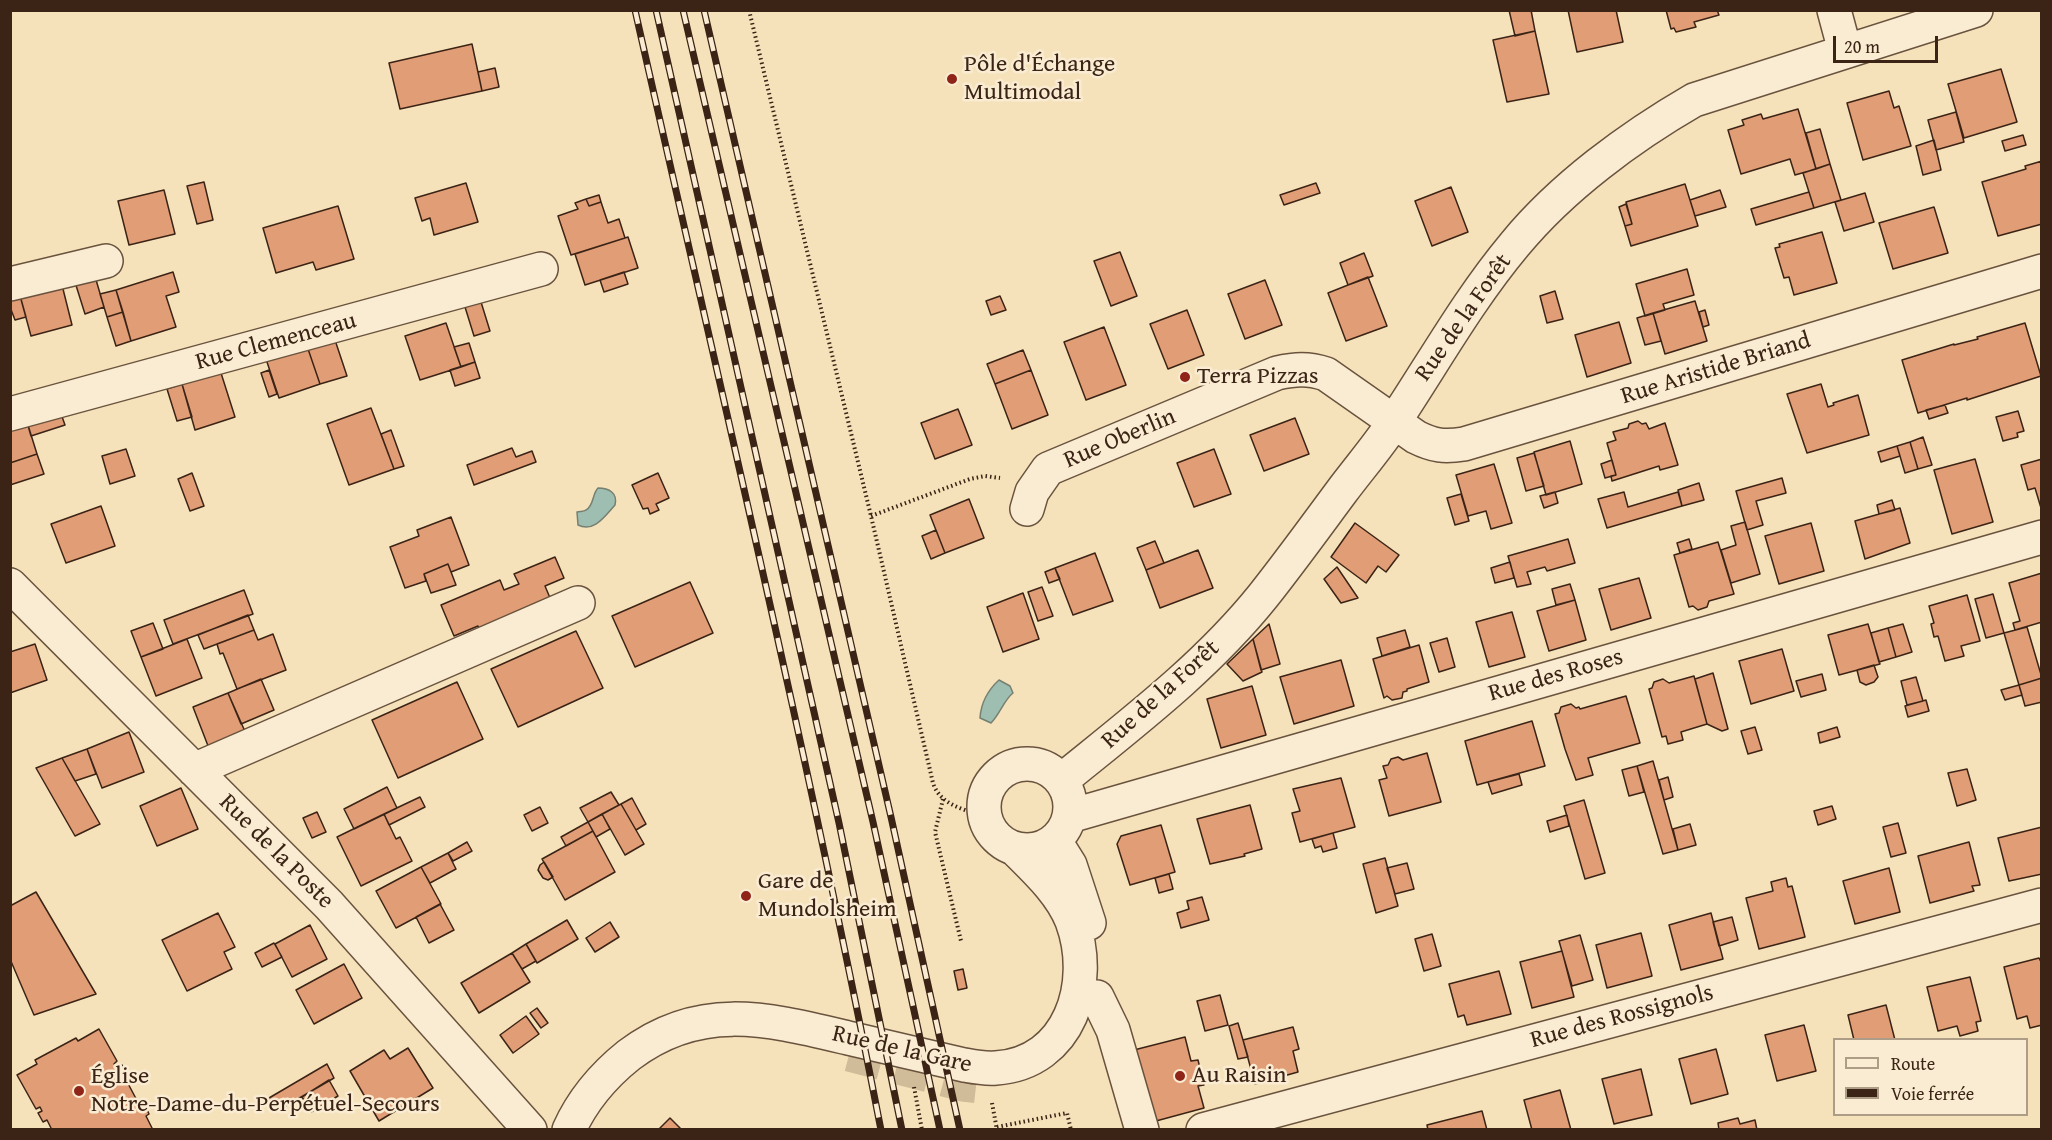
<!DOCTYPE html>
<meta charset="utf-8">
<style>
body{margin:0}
#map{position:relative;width:2052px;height:1140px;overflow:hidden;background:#f6e2ba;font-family:"Gentium Book Plus",serif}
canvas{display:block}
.frame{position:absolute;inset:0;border:12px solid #3b2315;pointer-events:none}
.legend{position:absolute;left:1833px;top:1038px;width:195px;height:78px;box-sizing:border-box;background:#f9ecd2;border:2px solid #ad9c86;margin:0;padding:8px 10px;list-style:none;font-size:18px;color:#3b2315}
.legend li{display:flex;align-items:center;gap:12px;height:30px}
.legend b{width:30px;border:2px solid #ad9c86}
.scale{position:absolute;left:1833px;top:36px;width:105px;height:27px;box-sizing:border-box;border:3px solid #3b2315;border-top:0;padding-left:8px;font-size:18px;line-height:21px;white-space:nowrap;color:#3b2315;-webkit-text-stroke:4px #f9ecd2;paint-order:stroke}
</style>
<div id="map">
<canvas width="2052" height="1140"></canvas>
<div class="frame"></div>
<ul class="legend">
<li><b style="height:8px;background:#f9ecd2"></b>Route</li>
<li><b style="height:8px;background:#3b2315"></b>Voie ferrée</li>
</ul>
<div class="scale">20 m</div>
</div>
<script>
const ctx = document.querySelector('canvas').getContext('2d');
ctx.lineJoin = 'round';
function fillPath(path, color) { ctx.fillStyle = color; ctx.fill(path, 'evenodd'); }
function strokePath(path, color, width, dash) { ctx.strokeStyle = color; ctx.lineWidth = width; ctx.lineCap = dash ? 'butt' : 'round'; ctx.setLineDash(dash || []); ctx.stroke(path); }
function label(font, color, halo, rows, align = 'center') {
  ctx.font = font + ' "Gentium Book Plus",serif'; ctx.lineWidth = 5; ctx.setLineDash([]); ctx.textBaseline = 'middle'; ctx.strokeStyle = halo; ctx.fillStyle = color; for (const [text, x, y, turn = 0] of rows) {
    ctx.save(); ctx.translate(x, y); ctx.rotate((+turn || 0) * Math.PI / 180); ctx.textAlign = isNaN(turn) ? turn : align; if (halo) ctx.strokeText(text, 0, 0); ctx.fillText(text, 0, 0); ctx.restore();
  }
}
const water = new Path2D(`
 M598 488C609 488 618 493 615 505 605 516 594 533 578 525L577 512C580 511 584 512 586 510 594 506 592 494 598 488Z
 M999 680 1010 686 1013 693C1004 700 1000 714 991 723L980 718C981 703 988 690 999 680Z`);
const building = new Path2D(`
 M1509 10H1531L1535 31 1515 36Z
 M1568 10H1616L1623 42 1577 52Z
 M1666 10H1717L1719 15 1694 22 1696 27 1676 32 1674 28 1671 29Z
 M1535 31 1549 94 1507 102 1493 40Z
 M472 44 482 91 400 109 389 63Z
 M495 68 499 87 482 91 478 72Z
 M2001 69 2017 122 1964 138 1948 84Z
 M1889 91 1894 108 1899 106 1911 146 1863 160 1847 103Z
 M1798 109 1816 169 1795 175 1790 159 1741 174 1728 130 1744 125 1742 120 1761 114 1763 119Z
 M1956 112 1964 142 1936 150 1928 120Z
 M1820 129 1830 164 1816 169 1806 133Z
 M2023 135 2026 145 2005 151 2002 141Z
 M1934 140 1941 170 1923 175 1916 146Z
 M2042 161V224L1998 236 1982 182 2026 169 2025 166Z
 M1830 164 1841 200 1814 208 1803 173Z
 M204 182 213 220 197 224 187 186Z
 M466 183 478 222 434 235 430 218 422 221 415 198Z
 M1316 183 1320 193 1284 205 1280 195Z
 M1685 184 1698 226 1631 246 1625 226 1632 224 1626 202Z
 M1451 187 1468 232 1432 246 1415 201Z
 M164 190 175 234 129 245 118 201Z
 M1720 190 1726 207 1695 216 1690 200Z
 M1809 192 1814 208 1756 225 1751 209Z
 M1865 193 1874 222 1844 231 1835 202Z
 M599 195 601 202 589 206 586 199Z
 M586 199 589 206 601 202 608 223 619 219 625 238 571 255 558 216 578 209 575 203Z
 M1626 204 1632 224 1625 226 1619 207Z
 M338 206 354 259 316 270 313 262 276 273 263 228Z
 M1934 207 1948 253 1893 269 1879 223Z
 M1822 232 1837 283 1794 295 1789 277 1784 278 1775 248 1780 247 1779 244Z
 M628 237 638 268 585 285 575 254Z
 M1120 252 1137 296 1111 306 1094 261Z
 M1364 253 1373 276 1348 285 1340 263Z
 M1687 269 1694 295 1663 304 1665 310 1645 316 1636 284Z
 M173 272 179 292 166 296 176 327 131 341 116 290Z
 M624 272 628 284 604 292 600 280Z
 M94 273 104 307 85 314 74 279Z
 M1368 277 1387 326 1346 341 1328 293Z
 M1265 280 1282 325 1245 339 1228 294Z
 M61 281 72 325 31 336 19 292Z
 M116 290 123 312 107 317 100 294Z
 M1555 291 1563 319 1547 323 1540 296Z
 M19 292 26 317 15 320 10 307V294Z
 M1000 296 1006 310 991 315 986 301Z
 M1695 301 1707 341 1665 354 1653 313Z
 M481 302 490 331 474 336 465 307Z
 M1187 310 1204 355 1168 369 1150 324Z
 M1705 310 1709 325 1703 327 1699 312Z
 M123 312 131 341 116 346 107 317Z
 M1653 313 1661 341 1645 345 1637 318Z
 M1619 322 1631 363 1587 377 1575 335Z
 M446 323 461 367 420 380 405 336Z
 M2025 323 2041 376 1967 400V398L1918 413 1902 360 1954 344V345L1978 339 1977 337Z
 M1104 327 1126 385 1086 400 1064 342Z
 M334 337 347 376 320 384 307 346Z
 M469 343 475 362 461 367 454 347Z
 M307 346 320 384 279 398 266 359Z
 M1023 350 1031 370 995 384 987 364Z
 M475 362 480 378 455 386 450 370Z
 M269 370 277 394 269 397 261 373Z
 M1031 370 1048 415 1012 429 995 384Z
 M221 373 235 417 195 430 182 384Z
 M182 384 192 417 177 421 167 389Z
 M1821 384 1828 407 1834 405 1833 403 1858 395 1869 435 1807 453 1787 394Z
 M1945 405 1948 413 1929 419 1926 410Z
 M371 408 394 469 349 485 327 424Z
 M958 409 972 445 935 459 921 423Z
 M60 411 65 425 31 436 27 422Z
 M2018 411 2024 431 2017 433 2018 437 2003 441 1996 417Z
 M1295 418 1309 454 1264 471 1250 435Z
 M1638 421 1642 424 1646 423 1649 429 1665 423 1678 465 1660 470 1659 466 1612 481 1611 476 1616 475 1607 443 1616 440 1613 432 1628 428 1629 424Z
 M27 422 37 454 10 463V427Z
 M391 430 404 466 394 469 381 434Z
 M1923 437 1932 465 1918 469 1910 442Z
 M1570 441 1582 484 1546 495 1534 452Z
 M1910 442 1918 469 1905 473 1897 446Z
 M1897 446 1900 456 1881 462 1878 452Z
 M512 448 516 457 532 451 536 462 474 485 467 465Z
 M126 449 135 476 110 484 102 456Z
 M1214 449 1231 494 1194 507 1177 463Z
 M1534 453 1544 486 1526 491 1517 458Z
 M37 454 44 474 10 485V463Z
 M1975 459 1993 522 1952 534 1934 470Z
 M2042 459V508H2041L2035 488 2028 490 2021 465Z
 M1612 460 1616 475 1605 478 1601 464Z
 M1494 464 1512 523 1491 529 1486 511 1468 516 1456 475Z
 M192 473 204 506 190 511 178 479Z
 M658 473 669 498 656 504 659 510 650 514 648 508 643 509 632 485Z
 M1782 478 1786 493 1756 501 1763 525 1747 530 1736 491Z
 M1699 483 1704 500 1682 506 1678 490Z
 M1555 492 1558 503 1544 508 1540 496Z
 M1624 492 1628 507 1678 492 1682 506 1607 528 1598 499Z
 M1461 494 1469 521 1455 525 1447 498Z
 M969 499 984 538 945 553 930 515Z
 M1892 500 1895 510 1879 514 1877 505Z
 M101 506 115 546 66 563 51 524Z
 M1900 508 1910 543 1865 559 1855 521Z
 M451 517 469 565 451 572 448 564 424 574 426 581 405 588 390 547 419 536 417 530Z
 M1745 522 1760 574 1731 583 1721 550 1736 545 1731 526Z
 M1355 523 1399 555 1386 572 1378 566 1366 583 1331 557Z
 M1811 523 1824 571 1779 584 1765 536Z
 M936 530 945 553 931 559 922 536Z
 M1568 539 1575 563 1547 571 1545 567 1527 572 1531 584 1517 587 1508 556Z
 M1689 539 1692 549 1680 553 1677 543Z
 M1155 541 1164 563 1146 570 1137 548Z
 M1718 542 1734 594 1709 601 1707 607 1698 610 1693 606 1689 607 1674 555Z
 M1198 550 1213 588 1160 608 1146 570Z
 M1095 553 1113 601 1073 615 1055 568Z
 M555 557 564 578 545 586 553 605 482 634 478 626 454 636 441 605 500 580 504 590 519 584 514 574Z
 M1510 562 1514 578 1495 583 1491 568Z
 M448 564 456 585 431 593 424 574Z
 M1337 567 1358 598 1341 603 1324 579Z
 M1055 568 1060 579 1049 583 1045 572Z
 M2042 573V622L2015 630 2013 623 2020 621 2009 583Z
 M1639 578 1651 618 1611 630 1599 589Z
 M690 582 713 633 635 667 612 616Z
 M1570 584 1575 600 1556 605 1552 589Z
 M1042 587 1053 616 1038 621 1028 592Z
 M244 590 253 614 173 644 164 620Z
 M1023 593 1039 639 1003 652 987 607Z
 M1993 594 2004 633 1986 638 1975 599Z
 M1967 595 1980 641 1961 646 1964 656 1945 661 1938 636 1934 637 1931 624 1934 623 1929 606Z
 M1575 600 1586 640 1549 651 1537 611Z
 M1512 612 1525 657 1489 667 1476 622Z
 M248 615 254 630 204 649 198 635Z
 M153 623 163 649 141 657 131 631Z
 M1269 624 1280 664 1261 670 1253 639Z
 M1868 624 1880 664 1839 675 1828 635Z
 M1903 624 1912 652 1896 657 1888 628Z
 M2027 627 2042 678 2019 685 2004 633Z
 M1888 628 1896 657 1879 662 1871 633Z
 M254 630 258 640 273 634 286 670 237 689 223 653 220 654 217 644Z
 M1405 630 1410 647 1382 656 1377 638Z
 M576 631 603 688 518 727 491 669Z
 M1447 638 1455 667 1439 672 1430 643Z
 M187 639 202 678 156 696 141 657Z
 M1253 639 1262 672 1243 681 1227 664Z
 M35 644 47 680 10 693V652Z
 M1419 645 1429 682 1407 689V691L1403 692 1402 698 1392 700 1387 696 1384 698 1373 659Z
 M1782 649 1794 691 1751 704 1739 661Z
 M1341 660 1354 706 1294 724 1280 677Z
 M1874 665 1878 677 1874 682 1866 685 1860 682 1857 670Z
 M1713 673 1728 729 1722 731 1707 724 1695 679Z
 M1822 674 1826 690 1801 697 1796 681Z
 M1694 676 1707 724 1681 732 1683 740 1668 744 1666 736 1662 737 1649 689 1652 688 1654 682 1663 679 1669 683Z
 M1916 677 1923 701 1907 705 1901 681Z
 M2042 678V702L2025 706 2019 685Z
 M261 679 274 710 241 724 228 693Z
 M457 682 483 739 398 778 372 720Z
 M2019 685 2022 695 2005 700 2001 690Z
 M1252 686 1266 735 1221 748 1207 699Z
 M228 693 247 736 210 751 193 707Z
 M1626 696 1640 743 1588 758 1593 775 1576 780 1565 749 1555 714 1559 713 1561 707 1571 704 1576 708 1579 707 1580 709Z
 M1926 700 1929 711 1908 717 1905 706Z
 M1532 721 1545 766 1477 785 1465 741Z
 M1755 727 1762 750 1748 754 1741 731Z
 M1837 727 1840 737 1820 743 1818 733Z
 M129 732 144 772 102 788 87 749Z
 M87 749 96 774 75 781 62 758Z
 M1427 753 1441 802 1389 816 1379 780 1387 778 1383 766 1388 765 1391 759 1398 757 1403 760Z
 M62 758 100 824 75 836 36 768Z
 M1653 761 1678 850 1663 854 1637 766Z
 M1637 766 1644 792 1629 796 1622 770Z
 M1967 769 1976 800 1957 806 1948 773Z
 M1519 774 1522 785 1492 794 1488 782Z
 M1668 777 1673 797 1664 800 1659 780Z
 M1341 778 1355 827 1300 842 1292 813 1300 811 1293 789Z
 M387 787 397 808 354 829 344 809Z
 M181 788 198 829 157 846 140 806Z
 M611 792 619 805 588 822 580 808Z
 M420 797 425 807 389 825 384 814Z
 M632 798 646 824 636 830 621 804Z
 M1584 800 1605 873 1585 879 1564 806Z
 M621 804 644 844 625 855 602 814Z
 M1250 805 1262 849 1244 854 1245 856 1210 864 1197 819Z
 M1832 806 1836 819 1818 825 1814 811Z
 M540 807 548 823 532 831 524 815Z
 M317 812 326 832 312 838 303 818Z
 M384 814 396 839 400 837 412 861 361 886 337 837Z
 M602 814 610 829 596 837 588 822Z
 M1567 815 1569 826 1550 832 1547 821Z
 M588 822 593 831 566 846 561 837Z
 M1898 823 1906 853 1891 857 1883 827Z
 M1690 824 1696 845 1678 850 1673 829Z
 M1161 825 1175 872 1130 885 1117 844 1121 836Z
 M2042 827V874L2009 881 1998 838Z
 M593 831 615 872 565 900 542 859Z
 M1333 833 1337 848 1323 852 1321 846 1315 848 1312 839Z
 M467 842 472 851 453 861 448 853Z
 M1969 842 1980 885 1972 886 1974 891 1930 903 1918 856Z
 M448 853 456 869 430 883 421 867Z
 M1385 858 1398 906 1376 913 1363 864Z
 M544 862 553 877 548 880 543 878 538 870 540 865Z
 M1407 863 1414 889 1395 894 1387 868Z
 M421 867 441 904 396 928 376 891Z
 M1889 868 1900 912 1855 924 1843 881Z
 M1169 874 1173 889 1159 893 1155 878Z
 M1786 878 1788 887 1792 886 1805 937 1759 949 1746 898 1773 891 1771 882Z
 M36 892 96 994 34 1015 10 959V906Z
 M1202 897 1209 920 1181 928 1177 913 1189 909 1187 901Z
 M440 904 454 930 429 943 416 917Z
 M218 913 235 947 224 952 232 969 187 991 162 940Z
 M1711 913 1723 959 1681 970 1669 925Z
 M1732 917 1738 940 1719 946 1713 922Z
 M567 920 578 939 537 963 526 944Z
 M610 922 619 937 595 952 586 938Z
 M310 925 327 959 292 977 275 944Z
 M1641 933 1652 976 1607 988 1596 945Z
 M1432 934 1441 966 1424 971 1415 939Z
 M1580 935 1593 980 1572 986 1559 941Z
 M274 943 282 957 262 967 255 953Z
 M526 944 536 961 522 969 512 953Z
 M1562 951 1574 997 1532 1008 1520 962Z
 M512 953 530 982 479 1013 461 983Z
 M2039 958 2042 964V1025L2030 1028 2027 1016 2017 1019 2004 967Z
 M344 964 362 998 314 1024 296 990Z
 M963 969 967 988 958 990 954 971Z
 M1499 971 1511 1014 1467 1025 1464 1015 1458 1017 1449 984Z
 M1970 977 1981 1021 1976 1022 1978 1031 1960 1036 1957 1026 1938 1031 1927 987Z
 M1220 995 1228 1025 1205 1031 1197 1001Z
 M1886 1005 1895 1040H1854L1848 1015Z
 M537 1008 548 1023 541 1028 530 1013Z
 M526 1016 539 1034 513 1053 500 1035Z
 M1238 1023 1248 1057 1238 1059 1229 1026Z
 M1804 1025 1816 1071 1777 1081 1765 1035Z
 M1293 1027 1299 1049 1293 1051 1298 1072 1255 1084 1243 1040Z
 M99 1029 117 1061 114 1064 117 1068 122 1065 127 1074 124 1076 141 1108 145 1105 149 1114 146 1116 153 1130H52L47 1120 43 1122 38 1113 42 1111 40 1107 36 1109 17 1075 37 1064 35 1060 76 1038 78 1041Z
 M1185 1037 1191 1061 1198 1060 1204 1085 1198 1086 1204 1108 1156 1121 1130 1051Z
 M408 1048 433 1088 379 1121 350 1071 384 1050 390 1059Z
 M1716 1049 1728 1094 1691 1104 1679 1059Z
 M327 1064 334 1078 277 1111 269 1098Z
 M1641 1069 1652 1115 1614 1124 1602 1079Z
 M329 1080 338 1096 311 1112 302 1097Z
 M1560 1090 1571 1130H1532L1524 1100Z
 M1482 1111 1487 1130H1428L1427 1125Z
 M670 1118 682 1130H658Z
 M1738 1118 1740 1124 1755 1120 1757 1130H1719L1718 1123Z`);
const minorTunnel = new Path2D(`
 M849 1055 963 1085 989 1088`);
const path = new Path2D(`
 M749 10 871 516 933 783C940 805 964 809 984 817
 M871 516 970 479 985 476 1000 478
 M943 799 935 832 961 941
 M914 1087 922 1130
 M992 1103 997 1130
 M997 1127 1067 1113 1071 1130`);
const minor = new Path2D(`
 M1834 10 1845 51
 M10 284 106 261
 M10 414 541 269
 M1027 509 1032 492 1048 469 1277 373C1295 369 1308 368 1326 374L1416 437C1434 446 1444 447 1464 444L2042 271
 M10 585 329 905 530 1130
 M984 807a43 43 0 1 1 86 0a43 43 0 1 1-86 0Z
 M194 770 578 603
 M1062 780C1132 723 1206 667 1263 596 1290 562 1316 526 1342 491 1360 467 1380 444 1396 419 1435 360 1469 299 1515 244 1562 187 1630 137 1694 100L1976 10
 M1070 816 2042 537
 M1055 841 1070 865 1089 923
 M1097 997 1113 1030 1142 1130
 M569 1130C582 1101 604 1075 629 1055 700 1001 768 1019 848 1038 887 1047 925 1056 964 1065 975 1067 985 1069 996 1068 1070 1063 1095 983 1072 921 1061 893 1037 871 1016 850
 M1203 1130 2042 905`);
const rail = new Path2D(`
 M635 10C719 383 808 755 881 1130
 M656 10 839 823 902 1130
 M683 10 873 822 940 1130
 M704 10 891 817 960 1130`);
const markers = [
 [952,79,6,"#8f2418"],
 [1185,377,6,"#8f2418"],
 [746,896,6,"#8f2418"],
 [1180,1076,6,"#8f2418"],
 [79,1091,6,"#8f2418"]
];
const poiNames = [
 ["Pôle d'Échange",964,65],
 ["Multimodal",964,93],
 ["Terra Pizzas",1197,377],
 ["Gare de",758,882],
 ["Mundolsheim",758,910],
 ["Au Raisin",1192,1076],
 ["Église",91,1077],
 ["Notre-Dame-du-Perpétuel-Secours",91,1105]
];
const streetNames = [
 ["Rue de la Forêt",1464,318,-55],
 ["Rue Clemenceau",276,342,-15],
 ["Rue Aristide Briand",1716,369,-17],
 ["Rue Oberlin",1120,439,-23],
 ["Rue des Roses",1556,676,-16],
 ["Rue de la Forêt",1161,695,-42],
 ["Rue de la Poste",276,852,45],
 ["Rue des Rossignols",1622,1017,-15],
 ["Rue de la Gare",902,1050,13]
];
fillPath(water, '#9dbeb0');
strokePath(water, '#768072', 1.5);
fillPath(building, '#e09d76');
strokePath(building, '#3b2315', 1.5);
strokePath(minorTunnel, '#d1bc99', 33, [33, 16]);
strokePath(minor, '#6a533e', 36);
strokePath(path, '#3b2315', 4, [1.5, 3]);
strokePath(minor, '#f9ecd2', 33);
strokePath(rail, '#3b2315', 7);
strokePath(rail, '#f9ecd2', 4.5, [14]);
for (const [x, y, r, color] of markers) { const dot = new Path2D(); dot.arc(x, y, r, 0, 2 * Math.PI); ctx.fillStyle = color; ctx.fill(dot); strokePath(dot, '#f9ecd2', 2); }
label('24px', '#3b2315', '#f9ecd2', poiNames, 'left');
label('24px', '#3b2315', '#f9ecd2', streetNames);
</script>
